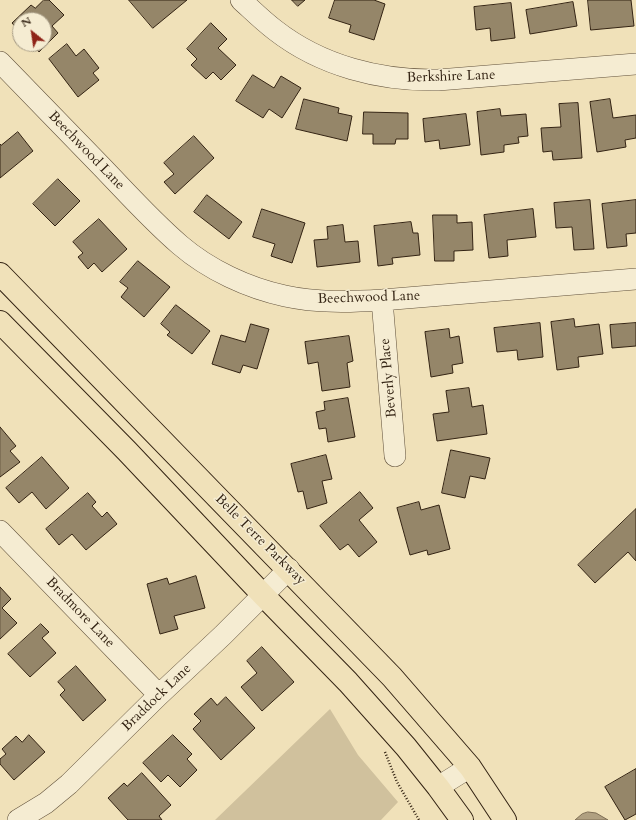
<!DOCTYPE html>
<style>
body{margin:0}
#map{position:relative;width:636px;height:820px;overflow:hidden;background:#f0e1b9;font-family:Cardo,serif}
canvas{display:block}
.north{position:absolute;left:12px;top:12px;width:40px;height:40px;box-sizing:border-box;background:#f5ecd2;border:1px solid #a79c86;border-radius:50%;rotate:330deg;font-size:11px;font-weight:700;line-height:16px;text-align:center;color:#332313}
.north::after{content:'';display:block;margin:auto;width:14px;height:18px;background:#8f2418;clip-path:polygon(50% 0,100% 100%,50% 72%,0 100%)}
</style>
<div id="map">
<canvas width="636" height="820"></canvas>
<div class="north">N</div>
</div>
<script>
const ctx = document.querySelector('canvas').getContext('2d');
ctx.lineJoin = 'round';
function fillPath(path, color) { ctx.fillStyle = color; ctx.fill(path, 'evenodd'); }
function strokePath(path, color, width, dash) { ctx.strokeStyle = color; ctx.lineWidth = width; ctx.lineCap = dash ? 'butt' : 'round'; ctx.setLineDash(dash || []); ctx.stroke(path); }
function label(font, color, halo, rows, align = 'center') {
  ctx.font = font + ' Cardo,serif'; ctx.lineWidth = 3; ctx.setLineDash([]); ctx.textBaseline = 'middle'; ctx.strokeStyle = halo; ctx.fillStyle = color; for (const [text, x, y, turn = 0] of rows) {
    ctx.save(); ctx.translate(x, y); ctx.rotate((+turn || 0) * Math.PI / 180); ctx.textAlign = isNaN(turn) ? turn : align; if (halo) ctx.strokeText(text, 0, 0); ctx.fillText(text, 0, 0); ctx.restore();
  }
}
const green = new Path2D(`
 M330 709 358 755 398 802 381 820H215Z`);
const water = new Path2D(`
 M588 812 596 813 608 820H575L582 814Z`);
const building = new Path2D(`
 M44 0H49L64 15 52 26 58 33 39 52 32 44H44V20H20V32L12 23 31 5 35 8Z
 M129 0H187L153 28Z
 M292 0H305L298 6Z
 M335 0H374L385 4 374 40 349 32 351 25 329 18Z
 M588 0H631L634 26 591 30Z
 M573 2 577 26 530 34 526 10Z
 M511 3 515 38 491 41 490 28 476 30 474 7Z
 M211 23 227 39 218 48 236 65 221 80 213 72 206 79 191 65 197 59 187 49Z
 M67 44 76 56 84 49 99 68 93 73 99 80 78 97 49 59Z
 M253 75 274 88 281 76 301 88 282 118 269 109 263 118 236 101Z
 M304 99 339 108 338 113 352 116 347 141 296 129Z
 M610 99 613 118 636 115V138L625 140 626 147 597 152 590 102Z
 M578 103 582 158 553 160 552 151 543 152 541 128 561 127 559 104Z
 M500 109 501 116 526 114 528 136 518 137 519 143 504 145V152L481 155 477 112Z
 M364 112 408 113V139H396L395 144H373V134H363Z
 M466 114 470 145 440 149 439 140 425 142 423 119Z
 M18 132 33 151 0 178V144L1 145Z
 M194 136 214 158 175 194 164 182 174 174 164 163Z
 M58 179 80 201 55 226 33 204Z
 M207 195 242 222 229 239 194 212Z
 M590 200 594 249 574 250 572 227 556 228 554 203Z
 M636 200V233L626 234 627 246 607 248 602 204Z
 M262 209 305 223 292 263 271 256 275 244 253 237Z
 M533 209 536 237 507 240 508 256 489 258 484 215Z
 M433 215H457V223L472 222 473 250 454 251V261H435Z
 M99 219 127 249 102 272 94 263 88 269 78 257 83 253 73 242Z
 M411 222 413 233H418L420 255 392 258 393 264 378 266 374 226Z
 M343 225 345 242 358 241 360 262 317 267 314 240 328 239 327 227Z
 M138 261 170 287 144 317 121 297 128 288 120 282Z
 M176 305 210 331 192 354 167 335 170 332 161 324Z
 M574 319 575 327 599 324 603 354 578 357 579 367 557 370 551 322Z
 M540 323 543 357 518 360 517 350 497 352 494 328Z
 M636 323V346L612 348 610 325Z
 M251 324 269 329 257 369 243 365 240 373 212 364 221 335 245 342Z
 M449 329 450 338 459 336 463 363 452 365 453 373 431 377 425 332Z
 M349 336 353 361 347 363 350 387 322 391 318 362 308 364 305 342Z
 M469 388 472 407 483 405 487 434 437 441 433 414 449 412 446 391Z
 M348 398 355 437 328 442 326 428 319 429 316 412 325 410 324 402Z
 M0 427 16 446 10 451 20 462 0 477Z
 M451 450 490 458 485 479 470 476 465 498 442 493Z
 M326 455 332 479 322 481 327 503 307 509 303 491 298 492 291 464Z
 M42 457 69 488 46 509 32 492 19 503 6 488Z
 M360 492 373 508 359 520 377 542 359 557 348 544 340 550 320 526Z
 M88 493 96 502 92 506 102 517 107 512 117 524 86 550 72 534 59 545 46 529Z
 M419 502 421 510 439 505 450 549 428 555 427 550 410 555 397 508Z
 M636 509V561L628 552 595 583 578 565Z
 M196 576 205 608 174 616 178 629 160 634 147 584 167 578 169 584Z
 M0 587 11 599 2 608 17 623 0 639Z
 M41 624 49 632 42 638 56 653 30 677 8 654Z
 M262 647 294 682 262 711 241 687 257 673 247 661Z
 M76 666 106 700 83 721 60 695 65 690 58 682Z
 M226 697 255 728 221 760 193 729 201 721 194 714 211 698 217 705Z
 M29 735 45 752 14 780 0 764V759L6 754 2 749 16 736 22 742Z
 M173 735 192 754 187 759 197 770 180 787 168 775 161 782 143 763Z
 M636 769V814L625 820 605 787Z
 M142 773 171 805 159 816 162 820H128L108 798 124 783 127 786Z`);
const path = new Path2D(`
 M385 752 397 782 419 820`);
const minor = new Path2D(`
 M241 0C252 10 263 21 275 30 321 66 380 81 438 80L636 64
 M0 62C34 97 67 131 101 166 127 193 152 221 180 245 209 270 248 288 285 296 317 303 350 302 382 300L636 279
 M382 300 395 456
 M0 531 159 695
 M438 787 470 767
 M18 820 46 803 69 784 159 695 223 635 289 569`);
const major = new Path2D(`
 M0 274 392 677 470 767 505 820
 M0 322 127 451 263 595 348 682 406 747 438 787 462 820`);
const streetNames = [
 ["Berkshire Lane",451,77,-2],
 ["Beechwood Lane",86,151,46],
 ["Beechwood Lane",369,298,-2],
 ["Beverly Place",389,378,-95],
 ["Belle Terre Parkway",260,540,45],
 ["Bradmore Lane",80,613,46],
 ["Braddock Lane",157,698,-44]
];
fillPath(green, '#d0c19d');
fillPath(water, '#b0a081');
strokePath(water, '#7e6e55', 1);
fillPath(building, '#958669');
strokePath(building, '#332313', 1);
strokePath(minor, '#62523c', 22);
strokePath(major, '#332313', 24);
strokePath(path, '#332313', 2.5, [1, 2]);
strokePath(minor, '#f5ecd2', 21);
strokePath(major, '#f0e1b9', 22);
label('14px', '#332313', '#f5ecd2', streetNames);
</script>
